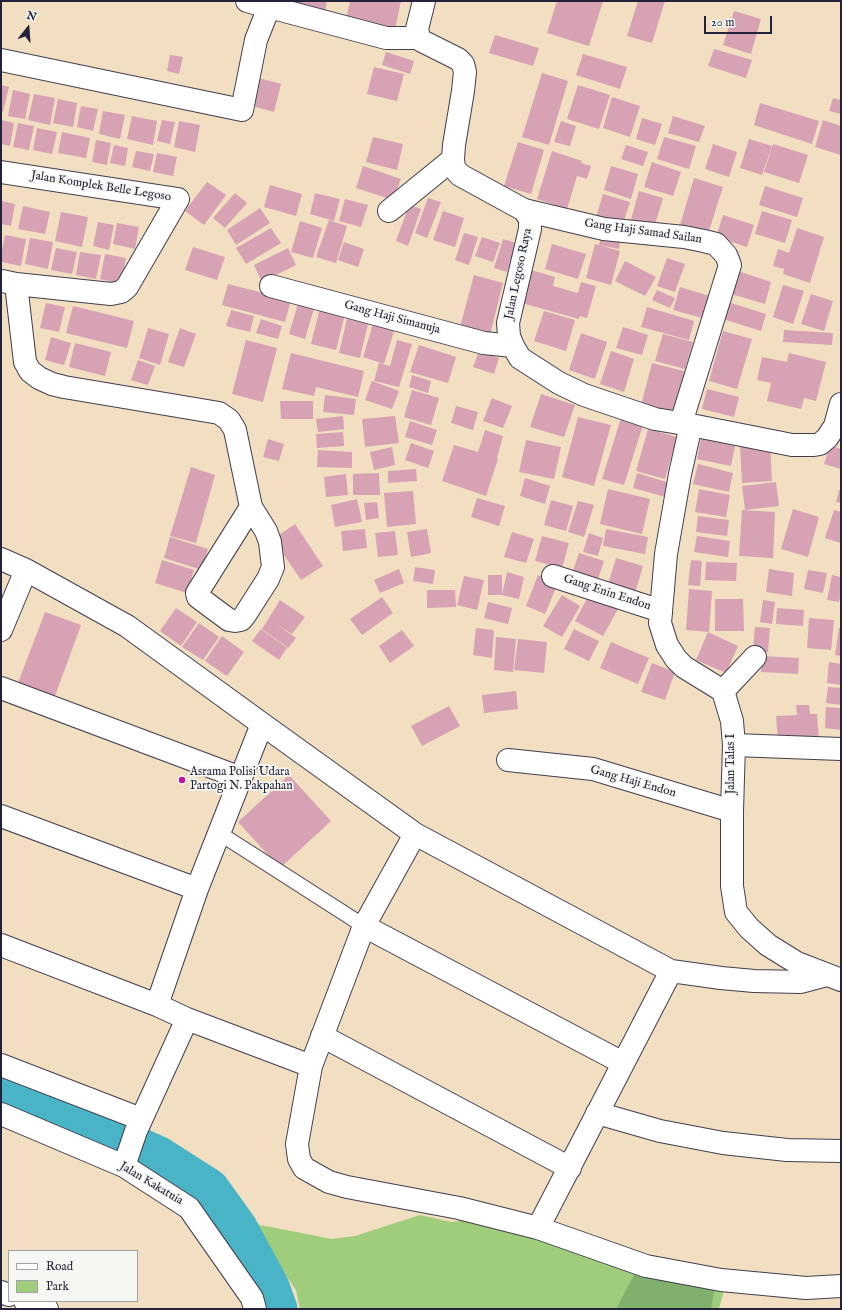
<!DOCTYPE html>
<html>
<head>
<meta charset="utf-8">
<style>
  body { margin:0 }
  #map { position:relative; width:842px; height:1310px; overflow:hidden; background:#f2dec1; font-family:"IM FELL English",serif }
  canvas { display:block }
  .frame { position:absolute; inset:0; border:2px solid #22223b; pointer-events:none }
  .legend { position:absolute; left:8px; top:1250px; width:130px; height:52px; box-sizing:border-box; background:#f6f6f2; border:1px solid #a1a1a9; margin:0; padding:5px 7px; list-style:none; font-size:12px; color:#22223b }
  .legend li { display:flex; align-items:center; gap:8px; height:20px }
  .legend b { width:20px; border:1px solid #a1a1a9 }
  .north { position:absolute; left:8px; top:8px; width:40px; height:40px; -webkit-text-stroke:3px #f6f6f2; paint-order:stroke; rotate:17deg; font-size:11px; font-weight:700; line-height:16px; text-align:center; color:#22223b }
  .north::after { content:''; display:block; margin:auto; width:14px; height:18px; background:#22223b; clip-path:polygon(50% 0,100% 100%,50% 72%,0 100%) }
  .scale { position:absolute; left:704px; top:16px; width:68px; height:18px; box-sizing:border-box; border:2px solid #22223b; border-top:0; padding-left:5px; font-size:12px; line-height:14px; white-space:nowrap; color:#22223b; -webkit-text-stroke:3px #f6f6f2; paint-order:stroke }
</style>
</head>
<body>
<div id="map">
<canvas width="842" height="1310"></canvas>
<div class="frame"></div>
<ul class="legend">
<li><b style="height:5px;background:#fff"></b>Road</li>
<li><b style="height:11px;background:#a0cd7b"></b>Park</li>
</ul>
<div class="north">N</div>
<div class="scale">20 m</div>
</div>
<script>
const ctx = document.querySelector('canvas').getContext('2d');
ctx.lineJoin = 'round';
function fill(path, color) { ctx.fillStyle = color; ctx.fill(path, 'evenodd'); }
const toPath = rows => new Path2D(rows.map(r => 'M' + r).join(''));
function strokePath(path, color, width, dash) { ctx.strokeStyle = color; ctx.lineWidth = width; ctx.lineCap = dash ? 'butt' : 'round'; ctx.setLineDash(dash || []); ctx.stroke(path); }
function drawText(font, color, halo, rows, align = 'center') {
  ctx.font = font + ' "IM FELL English",serif'; ctx.lineWidth = 3.5; ctx.setLineDash([]); ctx.textBaseline = 'middle'; ctx.strokeStyle = halo; ctx.fillStyle = color; for (const [text, x, y, turn = 0] of rows) {
    ctx.save(); ctx.translate(x, y); ctx.rotate((+turn || 0) * Math.PI / 180); ctx.textAlign = isNaN(turn) ? turn : align; if (halo) ctx.strokeText(text, 0, 0); ctx.fillText(text, 0, 0); ctx.restore();
  }
}
fill(toPath([
  [420,1215,451,1222,470,1220,724,1290,719,1309,300,1309,296,1290,250,1223,332,1239,355,1236]
]), '#a0cd7b');
fill(toPath([
  [645,1254,718,1270,711,1309,616,1309]
]), '#80b06b');
strokePath(toPath([
  [1,1089,82,1122,159,1157,209,1189,237,1228,269,1287,277,1309]
]), '#49b4c6', 41);
fill(toPath([
  [297,1,327,1,325,13,296,8],
  [350,1,401,1,394,34,345,24],
  [557,1,603,1,589,46,547,33],
  [638,1,665,1,652,43,627,36],
  [734,11,761,19,751,54,723,45],
  [495,35,539,48,533,66,489,53],
  [714,49,752,60,746,78,708,66],
  [386,52,414,61,410,74,382,65],
  [583,54,627,67,620,89,576,75],
  [170,55,183,57,179,74,167,71],
  [374,67,404,74,397,101,367,94],
  [542,73,568,81,549,145,522,137],
  [259,78,281,84,274,112,252,106],
  [1,85,9,87,3,112,1,111],
  [578,85,610,95,599,129,567,119],
  [13,90,30,94,25,119,8,116],
  [34,94,55,98,50,125,28,120],
  [612,97,640,106,630,137,603,128],
  [833,98,841,100,841,114,829,111],
  [58,99,77,103,73,127,53,123],
  [760,103,819,121,812,144,754,125],
  [81,106,98,109,93,131,77,127],
  [103,111,125,115,120,139,99,134],
  [132,116,157,121,153,145,127,139],
  [673,116,705,126,699,142,668,133],
  [642,118,662,124,655,145,636,139],
  [1,120,14,123,10,146,1,144],
  [162,120,175,122,170,144,157,141],
  [823,120,841,126,841,155,815,147],
  [179,121,200,125,195,152,174,147],
  [561,121,576,126,570,146,554,142],
  [18,123,34,126,29,150,13,147],
  [37,128,57,132,52,154,33,150],
  [62,132,90,138,86,158,58,153],
  [373,137,403,144,397,170,366,162],
  [664,137,696,146,689,169,657,159],
  [749,139,772,146,762,175,740,168],
  [96,140,111,143,107,165,92,162],
  [518,142,544,150,531,194,504,186],
  [713,144,737,152,729,177,705,169],
  [773,144,808,155,799,183,764,172],
  [114,145,128,148,125,166,110,163],
  [626,145,648,152,643,166,621,159],
  [136,151,154,154,150,171,132,167],
  [552,151,582,161,581,163,591,166,587,179,577,176,567,209,537,199],
  [157,153,177,157,173,176,153,172],
  [652,162,681,172,673,196,644,187],
  [363,166,401,179,393,200,356,188],
  [611,166,638,174,631,199,604,190],
  [694,178,723,187,708,234,680,225],
  [207,182,226,195,204,225,185,211],
  [270,185,302,194,296,216,264,207],
  [765,186,803,198,797,217,759,205],
  [639,191,663,198,653,231,630,223],
  [235,193,247,203,225,228,213,218],
  [315,193,340,199,334,221,310,214],
  [603,194,630,202,621,230,595,221],
  [428,198,441,202,427,238,415,233],
  [345,199,368,205,361,227,339,221],
  [1,201,15,204,11,226,1,224],
  [409,205,421,209,408,246,396,241],
  [23,206,50,212,45,234,18,229],
  [260,208,270,223,236,245,227,230],
  [443,211,464,218,455,247,433,240],
  [762,211,792,220,785,243,755,234],
  [61,212,88,217,82,247,55,241],
  [723,215,754,225,747,247,716,237],
  [329,220,347,226,336,263,316,257],
  [300,221,322,228,313,258,291,252],
  [98,222,114,225,109,250,93,246],
  [117,223,139,227,135,249,113,244],
  [271,228,281,243,246,264,236,248],
  [797,228,824,237,810,283,783,274,784,269,773,266,778,249,789,253],
  [464,233,478,237,469,265,455,260],
  [602,233,621,237,619,249,599,245],
  [5,235,26,239,21,266,1,262,1,255],
  [482,237,500,243,493,262,475,256],
  [30,238,53,242,48,269,25,264],
  [503,239,516,243,507,272,494,268],
  [344,242,364,249,358,267,338,260],
  [552,244,586,254,578,279,545,269],
  [595,244,620,251,611,285,586,278],
  [193,247,225,257,217,280,185,270],
  [56,248,77,252,72,274,51,270],
  [288,248,296,265,262,282,254,265],
  [80,252,101,255,96,279,76,275],
  [105,254,126,258,121,284,100,279],
  [667,258,685,264,675,292,657,286],
  [625,261,656,277,645,296,615,281],
  [531,270,555,277,553,286,578,293,581,282,596,286,587,318,580,316,579,319,522,303],
  [738,271,771,282,765,304,731,294],
  [474,275,503,283,490,335,460,327],
  [228,284,291,300,285,322,222,305],
  [783,285,804,291,793,324,773,317],
  [680,287,713,297,706,319,673,310],
  [657,290,675,298,670,308,652,300],
  [811,294,833,301,824,331,801,324],
  [299,300,315,305,305,339,289,334],
  [728,302,766,314,761,331,723,319],
  [46,303,65,307,59,332,40,328],
  [73,306,134,321,127,348,66,333],
  [647,307,694,321,689,340,641,327],
  [320,308,345,314,336,350,311,344],
  [231,310,254,316,250,332,226,326],
  [544,311,575,320,566,351,534,341],
  [261,319,282,326,278,339,256,333],
  [347,319,368,324,360,358,339,353],
  [373,324,394,331,384,364,363,357],
  [623,327,648,335,642,355,616,348],
  [148,328,169,334,160,365,139,358],
  [180,328,196,334,184,367,168,362],
  [784,330,833,333,832,345,783,342],
  [723,331,752,339,737,389,709,381],
  [581,333,607,342,595,379,569,370],
  [663,334,693,342,685,369,655,361],
  [51,337,71,343,64,365,45,360],
  [246,340,277,348,263,402,232,394],
  [397,340,412,344,399,387,374,381,379,363,390,366],
  [75,343,111,352,105,376,69,367],
  [419,345,456,357,448,383,410,372],
  [479,351,499,358,494,374,473,367],
  [611,351,634,359,624,392,600,384],
  [291,353,364,371,358,397,316,387,314,396,282,389],
  [789,353,826,362,816,401,804,398,801,409,767,401,771,383,757,380,762,357,787,362],
  [138,360,155,366,148,385,131,380],
  [652,363,687,372,676,414,641,405],
  [412,375,431,381,428,393,409,387],
  [372,381,399,391,392,409,365,400],
  [707,389,739,397,734,417,702,409],
  [412,390,439,398,431,425,404,417],
  [541,394,575,405,564,437,530,427],
  [325,395,356,399,354,415,323,412],
  [492,398,512,406,503,428,483,421],
  [280,401,313,401,313,419,281,419],
  [456,406,478,412,473,430,451,423],
  [343,416,344,429,318,432,316,419],
  [395,416,399,443,365,447,362,419],
  [578,417,611,425,594,486,562,477],
  [621,418,643,425,624,485,602,479],
  [410,421,437,430,432,445,405,437],
  [648,429,677,437,665,479,636,471],
  [485,430,503,436,497,458,498,459,486,496,442,481,454,445,478,452],
  [343,432,344,446,317,448,316,434],
  [268,439,284,444,279,461,263,457],
  [701,439,735,446,731,466,697,459],
  [526,440,561,447,554,479,519,472],
  [411,443,434,451,428,468,405,460],
  [770,443,772,481,742,483,740,444],
  [830,445,841,449,841,469,824,464],
  [392,447,395,465,374,470,370,452],
  [318,450,352,452,352,468,317,467],
  [698,464,733,473,729,492,693,484],
  [191,467,215,475,196,543,170,536],
  [416,469,417,481,388,483,388,471],
  [379,473,380,495,353,495,353,474],
  [637,473,673,484,669,498,633,488],
  [346,474,348,495,326,497,324,477],
  [525,478,550,486,545,504,520,496],
  [776,482,779,506,745,510,742,486],
  [608,489,650,499,642,534,600,524],
  [699,489,730,495,726,517,695,512],
  [839,490,841,490,841,503,836,502],
  [413,491,416,524,387,527,384,493],
  [477,498,505,506,499,526,471,517],
  [357,499,362,522,335,527,331,505],
  [551,500,573,506,566,531,544,525],
  [578,501,594,505,584,537,568,532],
  [377,502,379,518,366,520,364,503],
  [793,509,819,517,808,557,781,549],
  [742,510,775,512,773,558,739,556],
  [834,510,841,512,841,543,825,538],
  [698,516,729,520,727,536,696,532],
  [295,524,323,566,301,580,273,539],
  [365,529,367,548,343,551,341,531],
  [427,529,431,553,411,557,407,532],
  [606,529,648,537,645,554,603,546],
  [395,531,398,555,378,557,375,533],
  [512,532,534,539,526,563,504,557],
  [589,533,603,538,598,556,583,552],
  [542,536,569,543,562,568,535,561],
  [697,536,730,541,728,557,694,552],
  [170,537,208,549,202,570,164,558],
  [579,553,604,561,596,585,571,577],
  [616,558,643,566,634,596,607,587],
  [162,560,194,570,187,593,155,583],
  [691,560,702,561,700,586,688,585],
  [706,562,737,563,736,581,705,580],
  [415,567,435,570,433,584,413,581],
  [399,569,404,583,380,593,374,580],
  [769,569,794,573,792,596,766,592],
  [808,570,827,573,823,593,804,589],
  [507,572,524,577,519,599,502,595],
  [488,575,502,575,502,595,488,595],
  [538,575,558,583,545,614,526,606],
  [832,575,841,577,841,594,839,602,827,600],
  [464,576,484,580,477,610,457,605],
  [689,589,712,591,709,632,686,630],
  [427,590,455,590,456,607,427,608],
  [590,593,618,609,603,636,575,621],
  [562,595,580,606,562,637,543,626],
  [382,597,393,613,362,635,350,619],
  [715,599,743,599,744,631,715,631],
  [280,600,305,617,292,634,276,624,296,638,288,648,262,629],
  [763,600,775,602,772,624,760,622],
  [488,602,512,608,508,624,484,618],
  [176,608,197,622,181,646,160,631],
  [777,608,804,610,803,626,776,624],
  [45,612,81,625,55,696,18,683],
  [809,618,834,620,831,650,807,648],
  [199,623,219,637,203,660,182,647],
  [755,627,770,628,768,652,753,651],
  [476,628,494,630,492,658,473,655],
  [839,628,841,628,841,656,835,655],
  [261,629,287,648,279,660,252,641],
  [574,629,599,641,589,661,564,649],
  [402,630,414,646,390,663,379,646],
  [708,632,738,646,726,673,696,660],
  [222,636,244,652,227,676,205,661],
  [496,637,516,639,513,672,494,670],
  [518,639,547,642,544,673,514,670],
  [611,642,649,658,638,684,600,668],
  [762,656,799,658,798,674,761,672],
  [829,662,841,664,841,685,827,683],
  [652,663,675,672,665,700,641,692],
  [828,687,841,688,841,705,826,703],
  [516,691,518,709,484,713,482,695],
  [796,705,809,705,810,714,817,714,819,740,778,742,776,716,797,715],
  [449,706,460,726,422,746,411,726],
  [826,707,841,708,841,730,825,728],
  [289,775,331,821,280,868,238,822]
]), '#d7a3b4');
const service = toPath([
  [219,833,364,926]
]);
const minor = toPath([
  [247,1,386,38,419,38],
  [1,60,242,110,256,40,269,7],
  [1,172,178,199,127,287,121,292,111,294,16,284,2,281],
  [524,210,604,229,684,237,704,241,716,244,726,255,730,265,681,423],
  [389,211,453,159],
  [16,284,25,362,30,371,39,378,52,384,64,387,219,413,229,420,235,430,251,507,266,531,270,542,273,567,268,579,245,615,241,620,235,621,229,620,198,597,197,593,251,507],
  [271,286,484,343,513,346],
  [691,425,792,445,814,445,820,444,827,438,835,426,841,404],
  [1,559,26,570,1,630],
  [26,570,127,626,262,724,197,889,157,1005,187,1019,311,1066],
  [553,576,661,611],
  [1,688,241,778],
  [723,691,755,657],
  [262,724,415,834,671,971,721,978,754,981,801,982,827,975],
  [734,745,841,749],
  [508,760,593,769,732,811],
  [1,816,197,889],
  [415,834,364,926,311,1066,297,1144,299,1159,304,1168,329,1182,347,1187,459,1208,538,1228,646,1266,721,1280,806,1288,841,1286],
  [364,926,623,1063],
  [1,945,157,1005],
  [322,1036,570,1168],
  [1,1065,141,1119],
  [597,1113,660,1131,723,1143,787,1150,841,1151],
  [1,1114,124,1166,189,1208,252,1298,255,1309],
  [124,1166,136,1131,187,1019],
  [538,1228,671,971],
  [1,1292,9,1295],
  [25,1301,47,1309]
]);
const tertiary = toPath([
  [424,1,417,29,419,38,422,41,458,59,463,64,465,72,463,91,454,145,453,159,454,168,460,175,524,210,530,219,530,229,508,323,509,336,513,346,520,358,559,383,584,395,655,419,691,425,680,474,666,554,660,623,667,645,676,659,684,667,723,691,732,721,734,745,732,811,732,886,736,912,749,928,768,945,797,963,841,980]
]);
strokePath(service, '#413e4f', 16);
strokePath(minor, '#413e4f', 24);
strokePath(tertiary, '#413e4f', 24);
strokePath(service, '#fff', 14);
strokePath(minor, '#fff', 22);
strokePath(tertiary, '#fff', 22);
for (const [x, y, r, color] of [
  [182,780,4,"#b5179e"]
]) { const dot = new Path2D(); dot.arc(x, y, r, 0, 2 * Math.PI); ctx.fillStyle = color; ctx.fill(dot); strokePath(dot, '#f6f6f2', 1.5); }
drawText('12px', '#22223b', '#f6f6f2', [
  ["Jalan Komplek Belle Legoso",101,187,9],
  ["Gang Haji Samad Sailan",643,232,8],
  ["Jalan Legoso Raya",519,274,-78],
  ["Gang Haji Simanuja",392,318,15],
  ["Gang Enin Endon",607,593,18],
  ["Jalan Talas I",732,764,-90],
  ["Gang Haji Endon",633,782,16],
  ["Jalan Kakatuia",151,1184,31]
]);
drawText('12px', '#22223b', '#f6f6f2', [
  ["Asrama Polisi Udara",190,773],
  ["Partogi N. Pakpahan",190,787]
], 'left');
</script>
</body>
</html>
